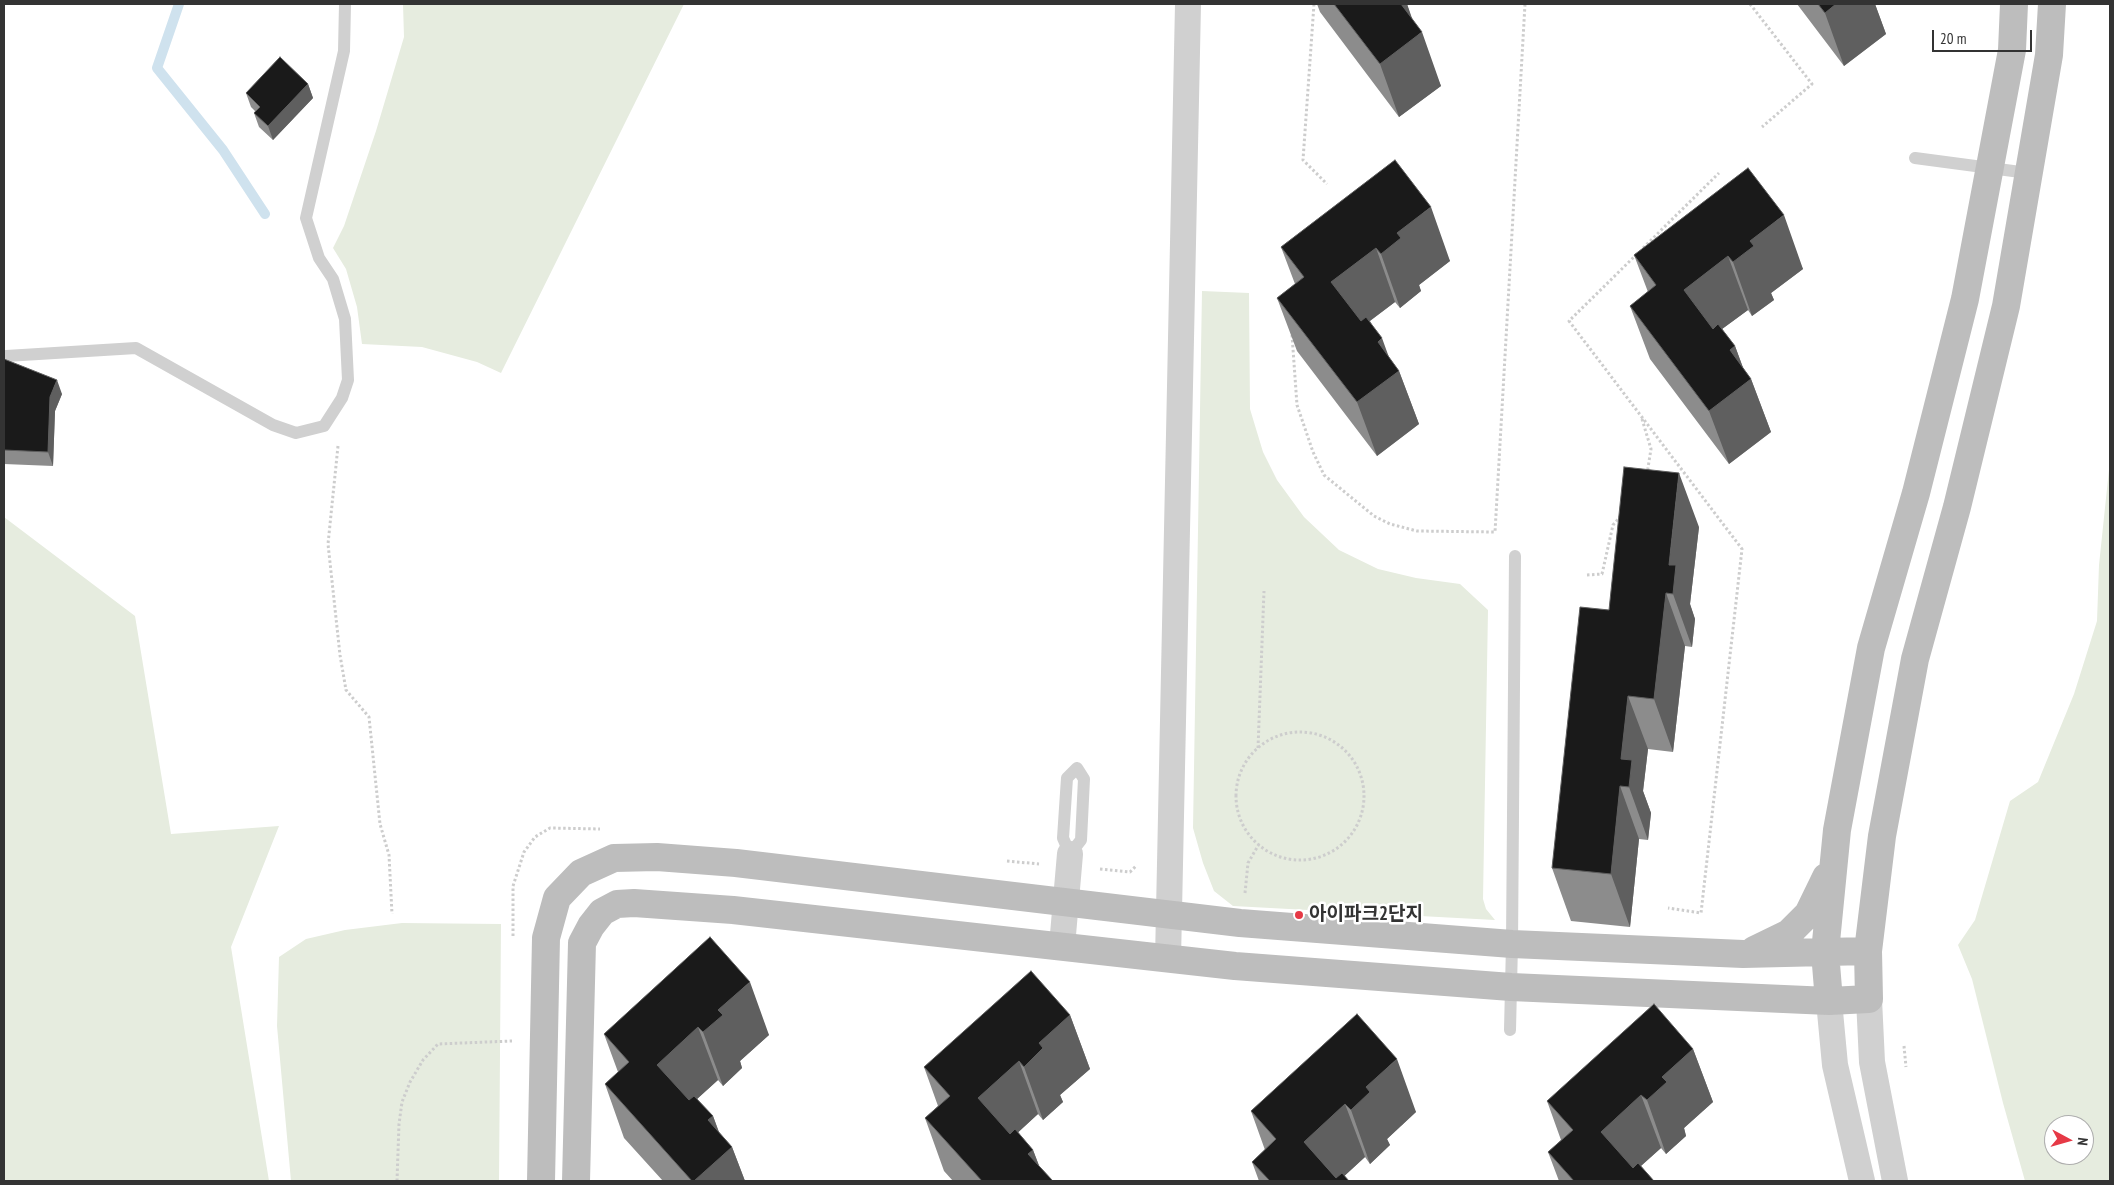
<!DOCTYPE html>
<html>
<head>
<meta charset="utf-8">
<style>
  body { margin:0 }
  #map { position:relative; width:2114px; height:1185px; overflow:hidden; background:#fff; font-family:"PT Sans Narrow",sans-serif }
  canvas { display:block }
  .frame { position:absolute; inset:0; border:5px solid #333; pointer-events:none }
  .north { position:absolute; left:2044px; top:1115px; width:50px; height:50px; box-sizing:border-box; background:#fff; border:1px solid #adadad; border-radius:50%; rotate:96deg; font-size:14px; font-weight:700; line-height:20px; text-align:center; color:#333 }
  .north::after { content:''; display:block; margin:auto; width:18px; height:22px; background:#e63946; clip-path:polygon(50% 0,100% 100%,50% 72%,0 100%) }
  .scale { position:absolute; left:1932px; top:30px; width:100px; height:22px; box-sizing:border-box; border:2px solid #333; border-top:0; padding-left:6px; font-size:15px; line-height:18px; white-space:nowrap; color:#333; -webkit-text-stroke:4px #fff; paint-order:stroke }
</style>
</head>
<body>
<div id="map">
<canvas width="2114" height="1185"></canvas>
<div class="frame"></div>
<div class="north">N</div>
<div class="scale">20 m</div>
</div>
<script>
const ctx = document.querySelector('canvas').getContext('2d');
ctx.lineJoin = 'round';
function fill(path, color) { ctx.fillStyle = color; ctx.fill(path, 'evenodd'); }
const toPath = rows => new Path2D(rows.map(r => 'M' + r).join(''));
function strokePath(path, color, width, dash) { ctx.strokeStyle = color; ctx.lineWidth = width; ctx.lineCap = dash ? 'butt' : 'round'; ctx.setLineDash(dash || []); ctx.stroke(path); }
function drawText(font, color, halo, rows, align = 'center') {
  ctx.font = font + ' "PT Sans Narrow","Noto Sans KR",sans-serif'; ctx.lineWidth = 5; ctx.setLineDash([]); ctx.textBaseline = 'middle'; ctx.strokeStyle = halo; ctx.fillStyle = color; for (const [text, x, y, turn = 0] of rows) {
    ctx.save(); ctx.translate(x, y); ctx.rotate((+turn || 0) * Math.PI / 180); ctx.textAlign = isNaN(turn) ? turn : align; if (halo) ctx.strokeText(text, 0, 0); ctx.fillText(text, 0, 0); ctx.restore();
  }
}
fill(toPath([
  [403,4,684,4,501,373,477,362,422,347,362,344,357,307,346,269,333,248,344,226,376,131,404,37],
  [1202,291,1249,293,1250,409,1263,452,1277,480,1304,517,1339,550,1378,569,1416,578,1460,584,1488,610,1483,899,1486,909,1495,920,1233,906,1214,891,1203,863,1193,828],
  [2110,460,2110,1181,2025,1181,2003,1103,1972,979,1958,945,1975,920,2010,801,2038,782,2074,694,2097,621,2099,565],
  [2054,1125,2084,1125,2084,1155,2054,1155],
  [4,517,135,616,171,834,279,826,231,947,269,1181,4,1181],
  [402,923,501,924,499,1181,291,1181,277,1026,279,957,306,939,345,930]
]), '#e6ecdf');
strokePath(toPath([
  [179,4,157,68,223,150,265,214]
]), '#cfe2ee', 10);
strokePath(toPath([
  [1314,4,1303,160,1327,184],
  [1750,4,1812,84,1762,127],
  [1643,248,1719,173],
  [1637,254,1569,321,1742,549,1701,913,1668,908],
  [1292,335,1297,405,1313,452,1324,475,1374,516,1390,524,1417,531,1495,532,1525,4],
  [1642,419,1651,449,1647,474],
  [338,446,328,544,340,655,346,690,369,717,380,824,389,855,392,914],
  [1587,575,1602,574,1613,525,1620,517],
  '1236 796a64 64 0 1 1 128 0a64 64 0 1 1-128 0Z',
  [1258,748,1264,591],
  [1007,861,1039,864],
  [1100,869,1130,872,1137,865],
  [1245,893,1248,863,1259,844],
  [513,936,513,886,524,852,535,837,550,828,600,829],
  [1904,1046,1906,1067],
  [397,1181,399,1124,402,1102,410,1082,423,1060,438,1044,512,1041]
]), '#cdcdcd', 3, [2.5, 2.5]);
strokePath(toPath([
  [1915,158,2028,173],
  [6,356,136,348,273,425,296,433,324,426,342,398,348,380,345,319,333,279,319,258,306,218,344,51,345,4],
  [1077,768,1084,779,1081,840,1070,854,1063,838,1067,778,1077,768],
  [1510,1030,1512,944,1515,556]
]), '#d0d0d0', 12);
strokePath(toPath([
  [1062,946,1070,854],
  [1168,959,1188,4],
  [1869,999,1872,1062,1895,1181],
  [1829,1001,1835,1065,1862,1181]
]), '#d0d0d0', 26);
strokePath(toPath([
  [1754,950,1789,933,1808,914,1826,877],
  [1829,1001,1825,952,1837,830,1871,648,1916,493,1965,299,2012,50,2014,4],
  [541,1181,546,938,557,898,581,873,614,858,657,857,736,863,1240,923,1512,944,1743,954,1868,951],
  [576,1181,582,943,591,926,602,912,617,904,634,903,733,910,1235,966,1511,987,1829,1001,1869,999,1868,951,1882,836,1915,659,1957,507,2006,306,2049,55,2052,4]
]), '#bdbdbd', 28);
fill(toPath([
  [1317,4,1407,4,1412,20,1441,86,1399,117,1320,12],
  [1797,4,1875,4,1886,34,1844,66],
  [308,84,313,98,273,140,259,127,254,113,255,111,251,107,246,93],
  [1395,160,1450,261,1419,285,1421,291,1400,308,1395,302,1370,321,1390,359,1399,371,1419,424,1377,456,1297,351,1277,298,1295,284,1281,247],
  [1748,168,1803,269,1771,293,1774,300,1752,316,1748,310,1722,329,1735,346,1743,368,1751,379,1771,432,1729,464,1650,359,1630,306,1648,292,1634,255],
  [4,359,62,394,55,411,53,466,4,464],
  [1699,527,1690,604,1695,619,1692,647,1685,646,1673,752,1648,749,1643,791,1651,813,1648,840,1639,839,1630,927,1571,921,1552,868,1609,610],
  [710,937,769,1035,740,1061,742,1068,723,1086,718,1080,697,1099,713,1116,719,1132,732,1147,745,1181,663,1181,624,1138,605,1084,618,1072,604,1034],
  [1357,1014,1416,1112,1387,1139,1390,1145,1370,1164,1365,1157,1344,1176,1349,1181,1259,1181,1252,1162,1265,1150,1251,1111],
  [1070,1015,1090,1069,1060,1095,1063,1102,1043,1120,1038,1114,1018,1132,1033,1150,1039,1166,1053,1181,953,1181,944,1171,925,1118,938,1106,924,1067],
  [1693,1049,1713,1102,1684,1128,1686,1136,1666,1154,1661,1148,1641,1166,1654,1181,1559,1181,1548,1152,1561,1140,1547,1101]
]), '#8c8c8c');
fill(toPath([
  [1400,4,1407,4,1418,35,1422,32,1441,86,1399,117,1380,64],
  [1836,4,1875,4,1886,34,1844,66,1825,13],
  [308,84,313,98,273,140,268,126],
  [1431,207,1450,261,1419,285,1421,291,1400,308,1381,254,1397,233],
  [1784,215,1803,269,1771,293,1774,300,1752,316,1733,262,1750,241],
  [1376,248,1395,302,1351,335,1331,282],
  [1728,256,1748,310,1703,343,1684,290],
  [1382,338,1395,374,1399,371,1419,424,1377,456,1357,402,1378,342],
  [1735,346,1748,381,1751,379,1771,432,1729,464,1709,411,1730,350],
  [57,380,62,394,55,411,53,466,48,452,50,397],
  [1679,473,1699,527,1690,604,1695,619,1692,647,1673,594,1669,565],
  [1666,593,1685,646,1673,752,1654,699],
  [1628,696,1648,749,1643,791,1651,813,1648,840,1629,787,1621,759],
  [1620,786,1639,839,1630,927,1611,874],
  [750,982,769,1035,740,1061,742,1068,723,1086,703,1032,718,1010],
  [1070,1015,1090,1069,1060,1095,1063,1102,1043,1120,1024,1067,1039,1043],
  [698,1027,718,1080,676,1118,657,1065],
  [1693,1049,1713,1102,1684,1128,1686,1136,1666,1154,1647,1100,1662,1077],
  [1397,1059,1416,1112,1387,1139,1390,1145,1370,1164,1351,1110,1366,1087],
  [1019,1061,1038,1114,997,1152,978,1098],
  [1641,1095,1661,1148,1624,1181,1601,1132],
  [1345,1104,1365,1157,1339,1181,1304,1142],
  [713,1116,726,1152,732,1147,745,1181,694,1181,708,1120],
  [1033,1150,1045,1181,1028,1154]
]), '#5f5f5f');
const building = toPath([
  [1334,4,1401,4,1422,32,1380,64,1334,4],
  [1818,4,1836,4,1825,13,1818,4],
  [280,57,308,84,268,126,254,113,260,107,246,93,280,57],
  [1395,160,1431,207,1397,233,1401,238,1381,254,1376,248,1331,282,1361,321,1366,317,1382,338,1378,342,1399,371,1357,402,1277,298,1304,277,1281,247,1395,160],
  [1748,168,1784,215,1750,241,1754,246,1733,262,1728,256,1684,290,1713,329,1718,324,1735,346,1730,350,1751,379,1709,411,1630,306,1656,285,1634,255,1748,168],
  [4,359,57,380,50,397,48,452,4,450,4,359],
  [1624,467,1679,473,1669,565,1676,565,1673,594,1666,593,1654,699,1628,696,1621,759,1632,760,1629,787,1620,786,1611,874,1552,868,1580,607,1609,610,1624,467],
  [710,937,750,982,718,1010,723,1015,703,1032,698,1027,657,1065,689,1100,694,1096,713,1116,708,1120,732,1147,694,1181,692,1181,605,1084,629,1062,604,1034,710,937],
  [1031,971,1070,1015,1039,1043,1043,1048,1024,1067,1019,1061,978,1098,1010,1134,1015,1129,1033,1150,1028,1154,1052,1180,1052,1181,982,1181,925,1118,950,1096,924,1067,1031,971],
  [1654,1004,1693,1049,1662,1077,1667,1082,1647,1100,1641,1095,1601,1132,1633,1168,1638,1163,1654,1181,1574,1181,1548,1152,1573,1130,1547,1101,1654,1004],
  [1357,1014,1397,1059,1366,1087,1370,1092,1351,1110,1345,1104,1304,1142,1336,1178,1342,1173,1349,1181,1270,1181,1252,1162,1276,1139,1251,1111,1357,1014]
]);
fill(building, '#1a1a1a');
strokePath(building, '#5f5f5f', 1);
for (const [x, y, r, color] of [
  [1299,915,5,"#e63946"]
]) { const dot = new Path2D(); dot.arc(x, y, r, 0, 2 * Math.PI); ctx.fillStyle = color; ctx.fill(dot); strokePath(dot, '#fff', 2); }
drawText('bold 19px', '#333', '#fff', [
  ["아이파크2단지",1309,915]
], 'left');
</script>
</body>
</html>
